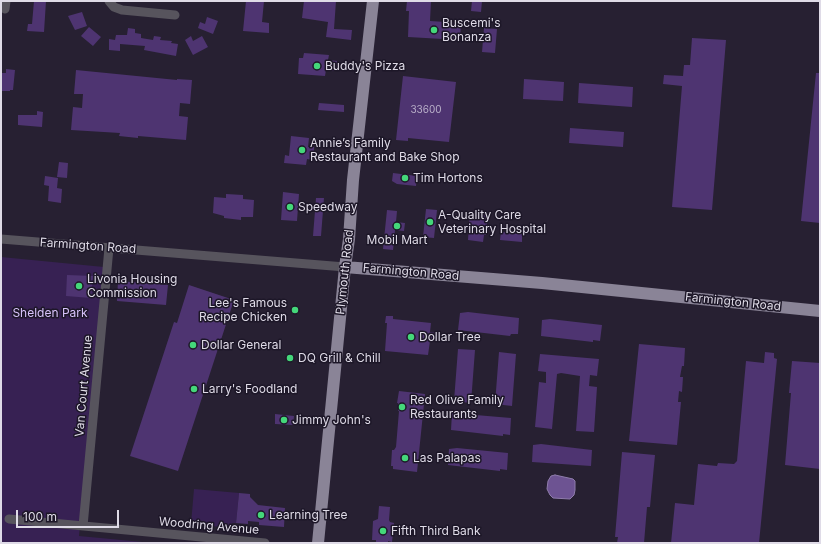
<!DOCTYPE html>
<html>
<head>
<meta charset="utf-8">
<style>
  body { margin:0 }
  #map { position:relative; width:821px; height:544px; overflow:hidden; background:#272032; font-family:Inter,sans-serif }
  canvas { display:block }
  .frame { position:absolute; inset:0; border:2px solid #dfdbe7; pointer-events:none }
  .scale { position:absolute; left:16px; top:510px; width:103px; height:18px; box-sizing:border-box; border:2px solid #dfdbe7; border-top:0; padding-left:5px; font-size:12px; line-height:14px; white-space:nowrap; color:#dfdbe7; -webkit-text-stroke:3px #1d1728; paint-order:stroke }
</style>
</head>
<body>
<div id="map">
<canvas width="821" height="544"></canvas>
<div class="frame"></div>
<div class="scale">100 m</div>
</div>
<script>
const ctx = document.querySelector('canvas').getContext('2d');
ctx.lineJoin = 'round';
function fill(path, color) { ctx.fillStyle = color; ctx.fill(path, 'evenodd'); }
const toPath = rows => new Path2D(rows.map(r => 'M' + r).join(''));
function strokePath(path, color, width, dash) { ctx.strokeStyle = color; ctx.lineWidth = width; ctx.lineCap = dash ? 'butt' : 'round'; ctx.setLineDash(dash || []); ctx.stroke(path); }
function drawText(font, color, halo, rows, align = 'center') {
  ctx.font = font + ' Inter,sans-serif'; ctx.lineWidth = 3; ctx.setLineDash([]); ctx.textBaseline = 'middle'; ctx.strokeStyle = halo; ctx.fillStyle = color; for (const [text, x, y, turn = 0] of rows) {
    ctx.save(); ctx.translate(x, y); ctx.rotate((+turn || 0) * Math.PI / 180); ctx.textAlign = isNaN(turn) ? turn : align; if (halo) ctx.strokeText(text, 0, 0); ctx.fillText(text, 0, 0); ctx.restore();
  }
}
fill(toPath([
  [1,257,104,267,79,536,153,543,1,543],
  [194,489,239,493,236,523,232,523,232,528,191,524]
]), '#372153');
const water = toPath([
  [555,475,573,479,575,481,575,490,574,495,570,499,553,498,550,495,547,489,548,481,551,476,555,475]
]);
fill(water, '#6d5392');
strokePath(water, '#8f7cac', 1);
fill(toPath([
  [34,1,46,1,44,32,27,31,28,24,32,24],
  [246,1,264,1,262,22,269,23,269,33,243,31],
  [304,1,336,1,334,29,352,30,351,40,326,37,328,22,302,18],
  [407,1,431,1,430,21,461,23,460,40,408,37,409,11,406,11],
  [472,1,482,1,481,12,471,11],
  [82,12,87,26,75,30,68,16],
  [207,17,218,21,213,34,198,28,200,22,205,24],
  [89,27,101,37,93,46,81,36],
  [128,28,135,29,135,33,141,34,141,38,153,40,154,36,161,37,160,40,172,41,171,43,178,44,176,56,144,50,145,46,120,44,120,51,109,50,109,39,115,40,116,35,127,35],
  [484,28,497,29,495,53,482,52],
  [191,36,193,41,202,36,208,47,193,55,185,40],
  [692,38,726,40,712,210,672,207,682,86,663,84,664,75,683,76,684,65,690,65],
  [304,53,329,55,328,60,337,61,336,71,326,70,325,76,298,74,299,58,303,58],
  [6,69,15,70,13,90,10,90,10,91,1,91,1,73,6,73],
  [76,70,177,80,177,79,192,80,190,104,180,103,179,116,188,117,186,140,138,136,138,138,119,136,120,133,71,130,73,107,82,108,83,94,74,94],
  [816,73,820,73,820,223,801,221],
  [403,76,456,82,449,142,408,138,408,141,396,140],
  [524,79,564,82,563,101,523,99],
  [579,83,633,87,632,107,578,103],
  [319,103,344,105,344,112,318,110],
  [37,111,43,112,42,127,18,125,18,115,37,115],
  [570,128,624,132,623,147,569,143],
  [291,136,309,138,308,147,314,147,314,156,313,160,307,159,306,165,284,163,285,155,289,156],
  [59,162,68,163,67,178,57,177],
  [393,173,417,176,416,186,397,184,392,181],
  [45,176,58,178,57,188,62,189,61,203,48,201,49,186,44,185],
  [283,192,299,194,297,221,281,220],
  [226,194,243,195,243,199,254,200,253,217,241,217,241,220,224,218,224,216,213,213,214,197,226,198],
  [316,198,324,198,321,236,313,236],
  [426,209,437,210,434,238,423,237],
  [387,210,397,211,396,222,405,223,404,231,395,230,393,250,383,249],
  [470,212,488,213,486,235,484,235,483,242,468,240],
  [501,232,522,234,522,242,500,240],
  [67,275,93,276,91,298,66,296],
  [118,281,168,285,166,305,117,301],
  [189,285,234,300,178,471,130,456,174,322,177,323],
  [468,312,519,318,518,334,511,334,510,336,458,330,460,313],
  [386,316,393,316,393,319,431,323,430,332,436,333,435,341,430,341,428,355,385,351,387,323,385,323],
  [550,319,602,325,600,341,593,340,593,342,541,336,542,320],
  [639,344,685,348,684,366,682,366,680,377,683,377,682,392,679,391,678,402,681,402,677,445,629,441],
  [458,349,475,350,471,403,454,401],
  [499,352,516,354,512,406,495,404],
  [765,352,774,353,774,358,777,359,759,543,671,543,675,503,694,505,698,464,717,466,718,463,734,464,737,461,746,361,764,363],
  [540,354,599,359,597,376,590,375,589,386,597,387,594,432,576,431,580,376,561,373,557,374,552,429,535,427,539,382,546,383,546,372,538,371],
  [792,361,820,363,820,469,785,465,791,393,789,393],
  [399,391,425,394,417,472,393,469,393,466,391,466,392,450,394,450,396,447,399,411,398,411,398,403,397,403],
  [452,413,511,418,510,435,503,434,503,436,451,430],
  [275,414,294,416,293,425,275,424],
  [541,444,592,450,591,466,532,462,533,445],
  [457,448,508,453,507,470,500,469,500,471,448,465,449,449],
  [622,452,655,455,650,507,647,507,644,543,617,543,618,537,615,537],
  [239,493,250,494,250,497,258,505,285,508,284,527,259,525,259,522,248,521,248,524,236,523],
  [379,506,390,507,389,520,390,522,394,523,392,542,388,541,388,543,376,543,376,540,372,540,373,521,378,519]
]), '#4e3471');
strokePath(toPath([
  [109,1,114,7,122,10,175,15],
  [5,9,6,1],
  [1,239,345,267],
  [9,519,265,543],
  [83,526,109,248]
]), '#57545d', 9);
strokePath(toPath([
  [345,267,542,283,820,311],
  [318,543,345,267,349,239,353,180,373,1]
]), '#8a8497', 12);
for (const [x, y, r, color] of [
  [434,30,4,"#44d77a"],
  [317,66,4,"#44d77a"],
  [302,150,4,"#44d77a"],
  [405,178,4,"#44d77a"],
  [290,207,4,"#44d77a"],
  [430,222,4,"#44d77a"],
  [397,226,4,"#44d77a"],
  [79,286,4,"#44d77a"],
  [295,310,4,"#44d77a"],
  [411,337,4,"#44d77a"],
  [193,345,4,"#44d77a"],
  [290,358,4,"#44d77a"],
  [194,389,4,"#44d77a"],
  [402,407,4,"#44d77a"],
  [284,420,4,"#44d77a"],
  [405,458,4,"#44d77a"],
  [261,515,4,"#44d77a"],
  [383,531,4,"#44d77a"]
]) { const dot = new Path2D(); dot.arc(x, y, r, 0, 2 * Math.PI); ctx.fillStyle = color; ctx.fill(dot); strokePath(dot, '#1d1728', 1.5); }
drawText('10px', '#bbb1ca', null, [
  ["33600",426,110]
]);
drawText('12px', '#dfdbe7', '#1d1728', [
  ["Buscemi's",442,23],
  ["Bonanza",442,37],
  ["Buddy's Pizza",325,66],
  ["Annie’s Family",310,143],
  ["Restaurant and Bake Shop",310,157],
  ["Tim Hortons",413,178],
  ["Speedway",298,207],
  ["A-Quality Care",438,215],
  ["Veterinary Hospital",438,229],
  ["Mobil Mart",397,240,"center"],
  ["Livonia Housing",87,279],
  ["Commission",87,293],
  ["Lee's Famous",287,303,"right"],
  ["Recipe Chicken",287,317,"right"],
  ["Dollar Tree",419,337],
  ["Dollar General",201,345],
  ["DQ Grill & Chill",298,358],
  ["Larry's Foodland",202,389],
  ["Red Olive Family",410,400],
  ["Restaurants",410,414],
  ["Jimmy John's",292,420],
  ["Las Palapas",413,458],
  ["Learning Tree",269,515],
  ["Fifth Third Bank",391,531]
], 'left');
drawText('12px', '#dfdbe7', '#1d1728', [
  ["Farmington Road",88,246,4],
  ["Plymouth Road",345,272,-84],
  ["Farmington Road",411,272,5],
  ["Farmington Road",733,302,6],
  ["Van Court Avenue",84,386,-85],
  ["Woodring Avenue",209,526,5]
]);
drawText('12px', '#d8c3fb', '#1d1728', [
  ["Shelden Park",50,313]
]);
</script>
</body>
</html>
